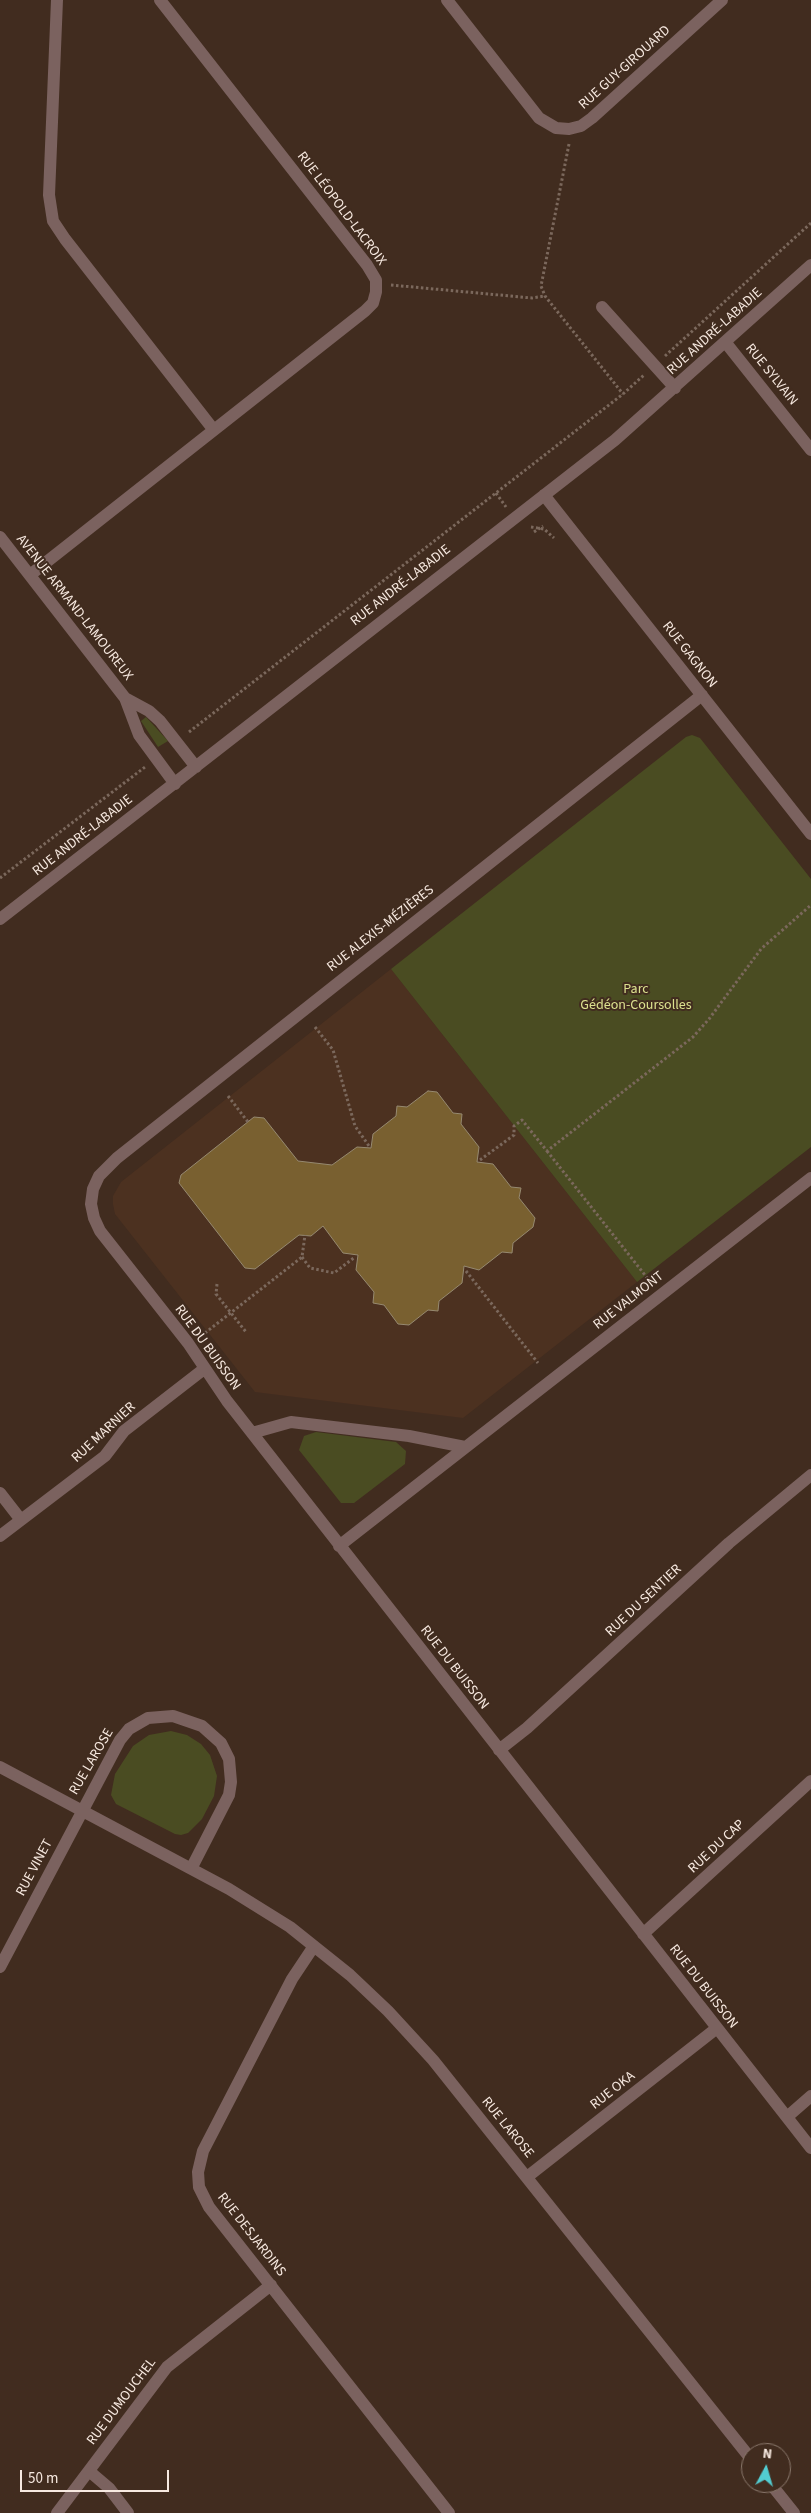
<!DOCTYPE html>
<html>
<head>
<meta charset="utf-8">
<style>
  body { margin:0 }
  #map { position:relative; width:811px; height:2513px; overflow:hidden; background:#412c1f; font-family:"Source Sans 3",sans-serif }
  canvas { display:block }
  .north { position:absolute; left:741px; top:2443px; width:50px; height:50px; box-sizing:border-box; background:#412c1f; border:1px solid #8a786c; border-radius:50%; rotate:6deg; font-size:14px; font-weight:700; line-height:20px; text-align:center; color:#f7e9e0 }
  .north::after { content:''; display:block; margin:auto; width:18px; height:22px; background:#52ccd1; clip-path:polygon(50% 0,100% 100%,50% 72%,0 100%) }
  .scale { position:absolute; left:20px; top:2470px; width:149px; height:22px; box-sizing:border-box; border:2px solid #f7e9e0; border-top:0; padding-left:6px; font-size:15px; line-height:18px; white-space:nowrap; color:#f7e9e0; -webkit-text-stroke:4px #412c1f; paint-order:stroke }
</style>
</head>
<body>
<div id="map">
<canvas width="811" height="2513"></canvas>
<div class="north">N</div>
<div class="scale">50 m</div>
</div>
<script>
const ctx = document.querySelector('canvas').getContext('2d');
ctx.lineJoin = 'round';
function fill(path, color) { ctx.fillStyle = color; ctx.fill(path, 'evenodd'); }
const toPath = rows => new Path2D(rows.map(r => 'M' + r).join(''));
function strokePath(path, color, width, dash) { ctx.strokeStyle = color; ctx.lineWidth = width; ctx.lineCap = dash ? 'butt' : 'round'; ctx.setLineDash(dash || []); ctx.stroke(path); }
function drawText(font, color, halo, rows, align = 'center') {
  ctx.font = font + ' "Source Sans 3",sans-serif'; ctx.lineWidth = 4; ctx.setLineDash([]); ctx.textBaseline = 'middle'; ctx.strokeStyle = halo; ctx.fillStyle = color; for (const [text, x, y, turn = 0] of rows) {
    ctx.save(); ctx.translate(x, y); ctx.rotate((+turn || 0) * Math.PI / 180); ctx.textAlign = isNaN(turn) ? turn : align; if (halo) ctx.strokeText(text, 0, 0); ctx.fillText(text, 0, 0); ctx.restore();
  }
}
fill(toPath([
  [391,969,637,1282,463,1418,255,1392,115,1214,113,1204,113,1196,121,1182]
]), '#4c3120');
fill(toPath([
  [146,717,168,741,158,747,141,721],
  [692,735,700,738,811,879,811,1147,637,1282,391,969,686,737],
  [316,1432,396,1442,406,1451,405,1464,354,1503,341,1503,299,1450,304,1436],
  [171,1731,187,1735,201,1744,210,1755,217,1776,214,1796,202,1819,188,1833,181,1835,175,1834,116,1804,111,1795,115,1774,133,1746,149,1735]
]), '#4a4c22');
const building = toPath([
  [428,1091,437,1092,453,1113,462,1114,461,1124,479,1147,477,1162,493,1164,511,1187,521,1188,519,1198,535,1218,533,1227,513,1243,512,1253,502,1252,479,1270,464,1266,462,1283,439,1301,438,1311,428,1310,409,1325,398,1324,384,1305,373,1303,374,1292,356,1270,358,1255,343,1253,323,1226,311,1236,299,1235,255,1269,245,1268,179,1183,181,1175,254,1117,264,1118,298,1161,332,1165,357,1147,371,1148,373,1134,396,1116,397,1106,407,1107,428,1091]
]);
fill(building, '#796030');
strokePath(building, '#968970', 1);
strokePath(toPath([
  [569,144,541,286,545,296,623,394],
  [391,285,532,298,545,296],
  [665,356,811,223],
  [496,493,506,507],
  [531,527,544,529,554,538],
  [534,532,543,526],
  [189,732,623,394,644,375],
  [0,878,145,767],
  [315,1027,333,1050,355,1126,369,1146],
  [228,1096,248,1122],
  [547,1151,652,1284],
  [480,1160,514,1135,514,1126,522,1120,547,1151,693,1037,709,1019,761,949,811,905],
  [302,1257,310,1268,334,1273,355,1257],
  [466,1271,538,1363],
  [217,1284,216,1294,246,1332],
  [205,1333,302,1257,305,1235]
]), '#7b685c', 3, [2.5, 2.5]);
strokePath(toPath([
  [57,0,49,195,53,221,65,239,213,429],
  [447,0,539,118,556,128,569,129,581,126,592,118,722,0],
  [602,307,675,388],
  [726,343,811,450],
  [544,495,811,834],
  [0,537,125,698,139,735,175,784],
  [30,575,365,311,373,303,376,292,376,280,367,265,160,0],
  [702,695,117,1158,99,1176,93,1189,91,1204,94,1218,100,1231,188,1343,227,1401,811,2148],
  [125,698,149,711,160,721,196,767],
  [0,919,615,440,811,265],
  [252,1433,291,1422,409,1436,465,1447],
  [0,1493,21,1520],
  [0,1536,105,1456,124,1431,204,1369],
  [339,1546,811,1178],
  [499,1750,527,1728,729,1543,811,1475],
  [0,1767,229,1889,290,1927,350,1975,388,2011,433,2060,751,2459],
  [643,1934,811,1781],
  [314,1946,292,1979,203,2151,198,2172,199,2187,209,2207,449,2513],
  [0,1967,120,1740,129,1729,148,1718,173,1716,202,1726,221,1743,229,1759,231,1782,229,1795,192,1867],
  [787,2117,811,2096],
  [527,2177,717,2028],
  [89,2471,109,2488,128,2513],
  [770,2483,794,2513],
  [57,2513,167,2367,271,2285]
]), '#7b625f', 12);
drawText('14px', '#f7e9e0', '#412c1f', [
  ["RUE GUY-GIROUARD",625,68,-42],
  ["RUE LÉOPOLD-LACROIX",341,209,53],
  ["RUE ANDRÉ-LABADIE",715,332,-42],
  ["RUE SYLVAIN",771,375,51],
  ["RUE ANDRÉ-LABADIE",401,586,-38],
  ["AVENUE ARMAND-LAMOUREUX",74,608,52],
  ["RUE GAGNON",689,655,52],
  ["RUE ANDRÉ-LABADIE",83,836,-38],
  ["RUE ALEXIS-MÉZIÈRES",381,929,-38],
  ["RUE VALMONT",629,1301,-38],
  ["RUE DU BUISSON",207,1348,54],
  ["RUE MARNIER",104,1433,-43],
  ["RUE DU SENTIER",644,1601,-43],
  ["RUE DU BUISSON",454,1668,52],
  ["RUE LAROSE",92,1762,-60],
  ["RUE DU CAP",717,1847,-43],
  ["RUE VINET",35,1868,-62],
  ["RUE DU BUISSON",703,1987,52],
  ["RUE OKA",613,2091,-38],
  ["RUE LAROSE",507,2128,51],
  ["RUE DESJARDINS",251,2235,52],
  ["RUE DUMOUCHEL",122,2402,-53]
]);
drawText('14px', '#dce18f', '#412c1f', [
  ["Parc",636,990],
  ["Gédéon-Coursolles",636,1006]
]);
</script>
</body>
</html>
